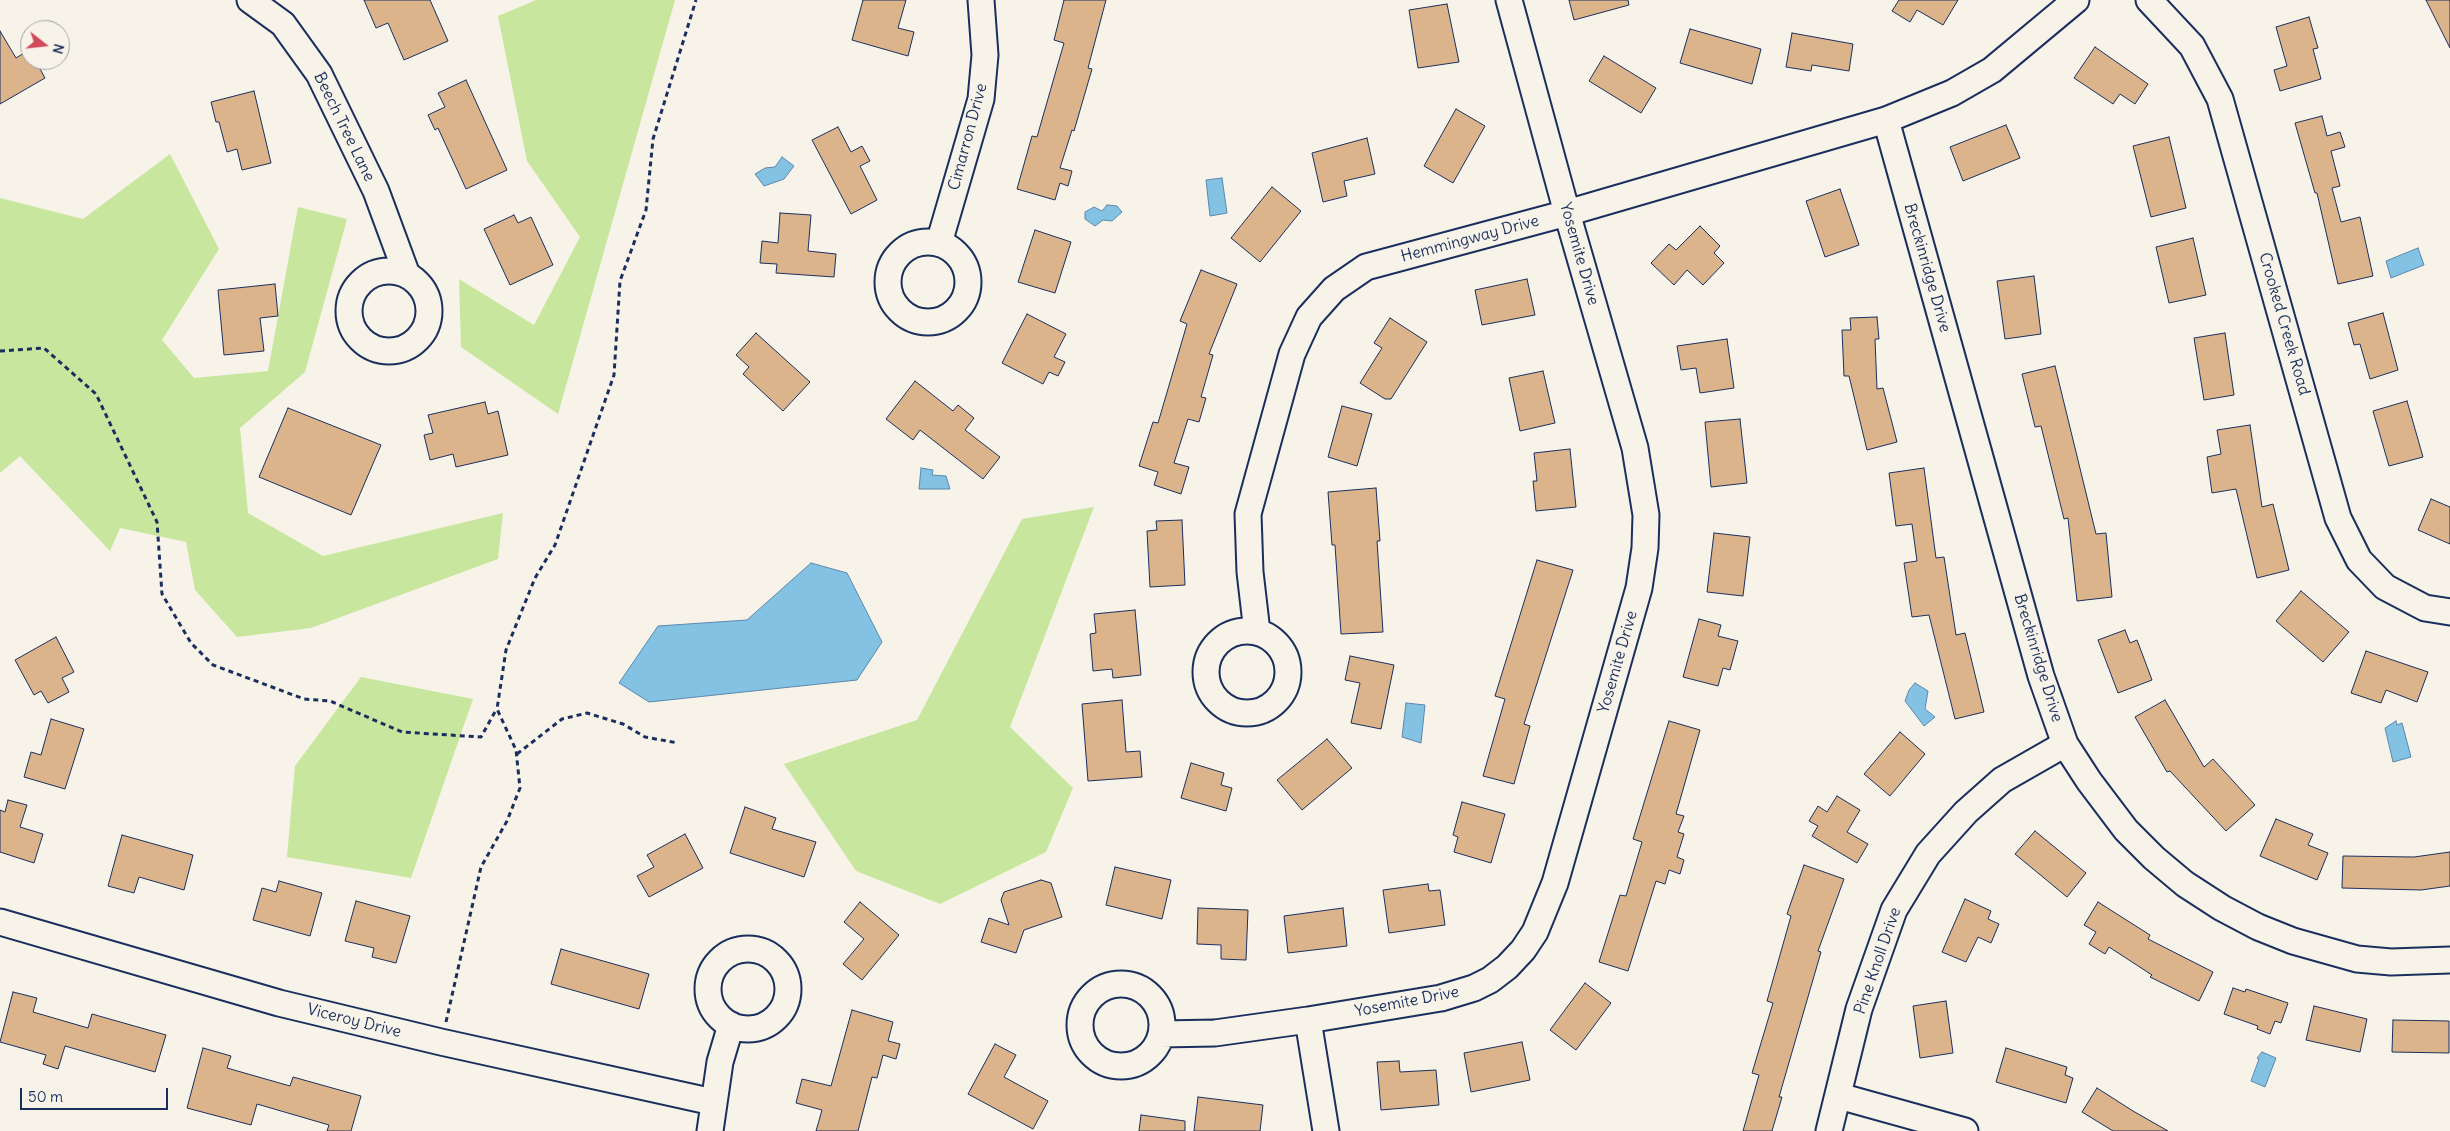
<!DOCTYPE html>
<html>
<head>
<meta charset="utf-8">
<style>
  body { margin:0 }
  #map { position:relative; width:2450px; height:1131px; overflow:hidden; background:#f7f3e8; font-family:Delius,sans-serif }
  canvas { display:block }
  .north { position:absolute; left:20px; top:20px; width:50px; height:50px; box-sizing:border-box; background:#f7f3e8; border:1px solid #9fa5b1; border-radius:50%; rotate:106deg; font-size:14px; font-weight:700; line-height:20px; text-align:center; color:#1b2f5e }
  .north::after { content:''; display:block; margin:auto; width:18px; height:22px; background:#d1495b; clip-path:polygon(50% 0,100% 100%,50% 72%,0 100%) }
  .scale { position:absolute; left:20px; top:1088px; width:148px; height:22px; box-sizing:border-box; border:2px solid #1b2f5e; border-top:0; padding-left:6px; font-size:15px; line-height:18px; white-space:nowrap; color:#1b2f5e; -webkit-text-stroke:4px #f7f3e8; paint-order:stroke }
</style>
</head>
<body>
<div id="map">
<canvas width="2450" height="1131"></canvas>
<div class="north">N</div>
<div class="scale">50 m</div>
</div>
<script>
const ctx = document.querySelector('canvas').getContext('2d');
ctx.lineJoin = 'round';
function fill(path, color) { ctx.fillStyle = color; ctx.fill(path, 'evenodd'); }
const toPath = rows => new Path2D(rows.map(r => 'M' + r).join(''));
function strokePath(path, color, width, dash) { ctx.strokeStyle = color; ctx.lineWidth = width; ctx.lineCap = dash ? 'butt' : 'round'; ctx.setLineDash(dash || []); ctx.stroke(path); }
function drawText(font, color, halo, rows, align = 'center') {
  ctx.font = font + ' Delius,sans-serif'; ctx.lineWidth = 4; ctx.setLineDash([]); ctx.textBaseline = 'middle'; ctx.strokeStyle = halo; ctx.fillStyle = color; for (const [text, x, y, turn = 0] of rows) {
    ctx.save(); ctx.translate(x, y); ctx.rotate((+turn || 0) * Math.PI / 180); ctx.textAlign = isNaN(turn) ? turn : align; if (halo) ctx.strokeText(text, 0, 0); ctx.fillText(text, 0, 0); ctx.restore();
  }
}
fill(toPath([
  [536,0,675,0,558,414,461,347,459,279,534,325,580,237,527,161,498,16],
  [170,154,219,249,162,340,194,378,268,371,298,207,347,219,305,372,240,428,248,513,323,556,503,513,498,559,311,628,237,637,195,590,186,542,120,528,110,551,20,456,0,473,0,198,83,219],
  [1094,507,1010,727,1073,788,1046,852,940,904,856,871,784,764,917,720,1022,519],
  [361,677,473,699,411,878,287,857,295,766]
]), '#c9e69e');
const water = toPath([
  [782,157,794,166,784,179,764,186,755,174,765,168,775,167,782,157],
  [1222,178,1227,213,1210,216,1206,180,1222,178],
  [1107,205,1117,206,1122,212,1112,221,1103,220,1095,226,1085,219,1085,212,1094,207,1102,211,1107,205],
  [2418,248,2424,265,2391,278,2386,261,2418,248],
  [921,468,933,470,932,475,946,476,950,489,919,489,921,468],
  [811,563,847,573,882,642,857,680,649,702,619,683,658,626,747,620,811,563],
  [1915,683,1928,691,1925,709,1935,717,1924,726,1905,701,1909,690,1915,683],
  [1406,703,1425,705,1421,743,1402,737,1406,703],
  [2396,721,2397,725,2402,723,2411,757,2393,762,2385,728,2396,721],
  [2262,1052,2276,1058,2265,1087,2251,1081,2259,1059,2257,1058,2262,1052]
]);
fill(water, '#84c2e4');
strokePath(water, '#5a87ae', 1);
const building = toPath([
  [364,0,430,0,448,41,404,60,388,23,376,28,364,0],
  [863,0,906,0,898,28,914,32,908,56,852,40,863,0],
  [1064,0,1106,0,1088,68,1092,69,1074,131,1072,130,1060,168,1072,171,1068,186,1060,183,1055,200,1017,189,1032,136,1037,137,1064,43,1054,40,1064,0],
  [1569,0,1628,0,1629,5,1574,20,1569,0],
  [1899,0,1958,0,1943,25,1917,10,1910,22,1892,11,1899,0],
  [2426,0,2450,0,2450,48,2426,0],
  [1447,4,1459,62,1418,68,1409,10,1447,4],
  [2309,17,2318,48,2313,49,2321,79,2280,91,2274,70,2287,66,2276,27,2309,17],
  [1690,29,1761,49,1752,84,1680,63,1690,29],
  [0,31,16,58,29,50,30,60,35,60,45,78,0,104,0,31],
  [1792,33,1853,44,1849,71,1812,65,1811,71,1786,67,1792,33],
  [2095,47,2148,84,2135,104,2120,94,2113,104,2074,78,2095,47],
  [1604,56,1656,88,1641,113,1589,81,1604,56],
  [466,80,507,170,466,189,438,128,435,130,428,115,445,107,438,93,466,80],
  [254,91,271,163,242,170,237,149,227,152,219,122,216,122,211,102,254,91],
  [1456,109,1485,126,1453,183,1424,166,1456,109],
  [2322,116,2327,136,2340,132,2345,147,2331,151,2340,186,2332,188,2341,222,2360,217,2373,276,2338,284,2317,193,2315,193,2295,123,2322,116],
  [2006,125,2020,158,1963,181,1950,147,2006,125],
  [838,127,851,152,862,146,870,161,860,166,877,200,851,214,812,140,838,127],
  [2169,137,2186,208,2151,217,2133,146,2169,137],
  [1367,138,1375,174,1344,181,1347,196,1323,202,1312,153,1367,138],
  [1272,187,1301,211,1260,262,1231,238,1272,187],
  [1840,189,1859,245,1825,257,1806,201,1840,189],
  [780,213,811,215,808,251,836,254,834,277,776,273,777,264,760,263,762,241,778,243,780,213],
  [514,215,518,223,531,217,553,265,510,285,484,229,514,215],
  [1700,226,1720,246,1714,253,1724,263,1703,285,1687,270,1674,285,1651,263,1669,244,1676,250,1700,226],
  [1035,230,1071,242,1055,293,1018,282,1035,230],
  [2193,238,2206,295,2169,303,2156,247,2193,238],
  [1201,270,1237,284,1209,354,1213,355,1201,397,1206,398,1199,422,1188,419,1174,463,1189,467,1181,494,1154,485,1158,472,1139,466,1153,422,1158,423,1187,324,1180,321,1201,270],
  [2034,276,2041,334,2005,339,1997,281,2034,276],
  [1527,279,1535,315,1482,325,1475,290,1527,279],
  [275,284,278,316,260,318,264,351,224,355,218,290,275,284],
  [2383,313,2398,370,2370,379,2360,344,2354,345,2348,323,2383,313],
  [1027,314,1066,334,1054,357,1065,362,1058,376,1049,372,1043,384,1002,363,1027,314],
  [1877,317,1879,339,1875,339,1877,389,1883,388,1897,442,1867,450,1849,376,1844,376,1842,330,1851,330,1850,318,1877,317],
  [1390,318,1427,342,1391,399,1385,399,1360,383,1382,348,1374,343,1390,318],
  [756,333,810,382,783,411,743,374,749,367,736,355,756,333],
  [2225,333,2234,395,2204,400,2194,338,2225,333],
  [1727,339,1734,388,1700,393,1696,368,1681,370,1677,346,1727,339],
  [2055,366,2096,534,2106,533,2112,597,2077,601,2068,518,2064,519,2041,426,2035,427,2022,374,2055,366],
  [1543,371,1555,423,1520,431,1509,378,1543,371],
  [915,381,953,411,958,405,974,418,965,430,1000,457,983,479,920,430,913,440,886,419,915,381],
  [2407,401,2423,457,2389,466,2373,411,2407,401],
  [485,402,488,414,498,411,508,455,456,467,453,454,430,460,424,435,433,433,428,415,485,402],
  [1342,406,1372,414,1357,466,1328,457,1342,406],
  [288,408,381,445,351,515,259,477,288,408],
  [1740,419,1747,483,1711,487,1705,422,1740,419],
  [2250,425,2262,507,2273,504,2289,570,2257,578,2236,489,2212,493,2207,457,2221,454,2217,430,2250,425],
  [1570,449,1576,507,1536,511,1533,481,1537,481,1534,453,1570,449],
  [1924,468,1936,558,1944,557,1956,635,1965,633,1984,712,1955,719,1929,615,1912,617,1904,563,1917,561,1912,524,1896,526,1889,473,1924,468],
  [1376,488,1380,541,1377,541,1383,632,1341,634,1335,545,1332,545,1328,492,1376,488],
  [2431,499,2450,507,2450,544,2418,530,2431,499],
  [1182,520,1185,585,1150,587,1147,531,1157,530,1156,521,1182,520],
  [1714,533,1750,537,1743,596,1707,592,1714,533],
  [1537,560,1573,570,1524,724,1530,726,1514,784,1483,776,1505,699,1495,696,1537,560],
  [2301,591,2349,632,2323,662,2276,621,2301,591],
  [1135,610,1141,675,1113,678,1112,669,1093,671,1090,634,1096,633,1094,614,1135,610],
  [1699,619,1721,625,1718,636,1738,641,1730,670,1723,668,1718,686,1683,677,1699,619],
  [2125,630,2130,643,2137,640,2152,680,2118,693,2098,640,2125,630],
  [56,637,74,672,62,678,69,692,48,703,41,691,34,695,15,660,56,637],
  [2366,651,2428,672,2417,702,2386,690,2381,703,2351,693,2366,651],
  [1350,656,1394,665,1381,729,1351,723,1360,683,1345,680,1350,656],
  [1122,700,1126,752,1140,751,1142,777,1088,781,1082,704,1122,700],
  [2165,700,2204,767,2213,759,2255,805,2226,831,2170,771,2167,772,2135,717,2165,700],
  [51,719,84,729,65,789,24,777,31,752,41,755,51,719],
  [1669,721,1700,730,1676,814,1684,816,1678,832,1684,834,1677,857,1684,860,1680,874,1669,870,1665,884,1656,881,1628,971,1599,962,1620,895,1626,896,1642,842,1633,839,1669,721],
  [1900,732,1925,754,1890,796,1864,774,1900,732],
  [1327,739,1352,768,1302,810,1277,780,1327,739],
  [1191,763,1224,773,1221,785,1232,788,1226,811,1181,798,1191,763],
  [1837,796,1860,810,1847,832,1868,844,1857,863,1812,836,1818,826,1809,821,1818,806,1827,812,1837,796],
  [8,800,27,805,20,827,43,834,34,863,0,852,0,810,5,812,8,800],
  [1462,802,1505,814,1491,863,1454,852,1458,837,1453,835,1462,802],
  [745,807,776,818,772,829,816,842,804,877,730,853,745,807],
  [2276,819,2313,834,2308,845,2328,853,2317,880,2260,856,2276,819],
  [2035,831,2086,873,2067,897,2015,854,2035,831],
  [685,834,703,868,649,897,637,876,654,867,647,855,685,834],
  [122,835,193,855,184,890,139,877,134,893,108,886,122,835],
  [2450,852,2450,886,2421,890,2342,888,2343,856,2414,857,2450,852],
  [1804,865,1844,879,1818,951,1821,952,1779,1097,1782,1097,1772,1131,1743,1131,1759,1075,1752,1073,1773,1003,1767,1001,1791,916,1787,914,1804,865],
  [1115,867,1171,880,1162,919,1106,905,1115,867],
  [1041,880,1051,883,1062,917,1024,930,1016,953,981,942,989,918,1009,925,1001,900,1004,892,1041,880],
  [279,881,322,893,310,936,253,920,262,888,276,892,279,881],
  [1428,884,1429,891,1440,890,1445,925,1389,933,1383,890,1428,884],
  [1965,899,1991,911,1988,919,1999,924,1991,943,1978,937,1966,962,1942,952,1965,899],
  [356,901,410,916,396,963,372,957,374,948,345,941,356,901],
  [860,902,899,935,862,980,843,964,864,939,844,922,860,902],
  [2098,902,2150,935,2148,939,2213,972,2199,1001,2150,977,2152,975,2109,947,2105,954,2089,944,2096,932,2084,925,2098,902],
  [1198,908,1248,910,1246,960,1221,959,1221,945,1197,944,1198,908],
  [1343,908,1347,946,1288,953,1284,916,1343,908],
  [561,949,649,974,639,1009,551,984,561,949],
  [1585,983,1611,1003,1576,1050,1550,1030,1585,983],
  [2233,988,2245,992,2246,989,2288,1003,2281,1023,2275,1021,2270,1034,2257,1029,2258,1026,2224,1014,2233,988],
  [13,992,37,998,33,1012,88,1028,92,1014,166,1035,155,1072,65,1046,58,1069,43,1064,46,1055,0,1042,13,992],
  [1946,1001,1953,1053,1920,1058,1913,1006,1946,1001],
  [2314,1006,2367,1019,2360,1052,2306,1040,2314,1006],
  [852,1010,893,1022,888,1041,900,1044,896,1059,883,1055,877,1078,872,1077,858,1131,816,1131,822,1110,796,1103,802,1079,831,1086,852,1010],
  [2393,1020,2449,1021,2449,1053,2392,1052,2393,1020],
  [1522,1042,1530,1080,1471,1092,1464,1053,1522,1042],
  [995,1044,1016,1055,1004,1077,1048,1101,1033,1129,968,1094,995,1044],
  [203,1048,231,1056,227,1068,290,1086,293,1077,361,1096,351,1131,327,1131,329,1125,257,1104,251,1125,187,1108,203,1048],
  [2006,1048,2067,1067,2065,1075,2073,1078,2066,1103,1996,1082,2006,1048],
  [1399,1061,1400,1072,1436,1070,1439,1105,1381,1110,1377,1062,1399,1061],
  [2097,1088,2133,1111,2168,1131,2113,1131,2082,1112,2097,1088],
  [1198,1097,1263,1105,1260,1131,1194,1131,1198,1097],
  [1141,1115,1185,1121,1185,1131,1139,1131,1141,1115]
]);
fill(building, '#dbb48c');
strokePath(building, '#1b2f5e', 1);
const minor = toPath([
  [250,0,283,24,319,74,376,191,407,275],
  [2149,0,2192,46,2220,99,2338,518,2359,560,2385,587,2425,608,2450,612],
  [1886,120,2041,676,2065,744,2089,781,2126,830,2154,858,2185,884,2222,908,2258,927,2293,941,2357,959,2391,962,2450,960],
  '888 282a40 40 0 1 1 80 0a40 40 0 1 1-80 0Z',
  [939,243,981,99,985,55,981,0],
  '349 311a40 40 0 1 1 80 0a40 40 0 1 1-80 0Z',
  '1206 672a41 41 0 1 1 82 0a41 41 0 1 1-82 0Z',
  [1257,632,1250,572,1248,514,1292,354,1309,317,1334,289,1366,267,1567,213,1886,120,1952,93,1992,70,2076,0],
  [0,922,279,1003,441,1042,713,1102],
  '708 989a40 40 0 1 1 80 0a40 40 0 1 1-80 0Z',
  '1080 1025a41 41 0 1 1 82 0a41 41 0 1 1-82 0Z',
  [1308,1020,1326,1131],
  [1161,1034,1215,1033,1308,1020,1441,998,1474,988,1490,980,1507,967,1523,950,1535,932,1555,883,1639,588,1645,548,1646,515,1635,448,1567,213,1509,0],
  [1839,1096,1965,1131],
  [710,1131,720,1062,731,1025],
  [1829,1131,1859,1009,1894,910,1928,854,1966,812,2002,780,2065,744]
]);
strokePath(minor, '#1b2f5e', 29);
strokePath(toPath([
  [0,351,44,348,96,394,157,522,162,594,191,643,213,665,304,699,330,701,402,732,481,737,496,710],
  [517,754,562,719,587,713,623,724,645,737,678,743],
  [446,1022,481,867,507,821,520,788,516,750,497,709,506,650,535,578,555,545,614,375,620,281,646,210,653,139,696,0]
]), '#1b2f5e', 3, [5, 4]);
strokePath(minor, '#f7f3e8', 25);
drawText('16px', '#1b2f5e', '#f7f3e8', [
  ["Beech Tree Lane",344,127,64],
  ["Cimarron Drive",968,137,-75],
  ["Hemmingway Drive",1470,239,-15],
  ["Yosemite Drive",1579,254,74],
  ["Breckinridge Drive",1927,268,74],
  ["Crooked Creek Road",2284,324,74],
  ["Breckinridge Drive",2038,658,73],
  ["Yosemite Drive",1618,662,-74],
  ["Pine Knoll Drive",1878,961,-71],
  ["Yosemite Drive",1407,1002,-11],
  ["Viceroy Drive",354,1021,14]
]);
</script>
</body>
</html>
